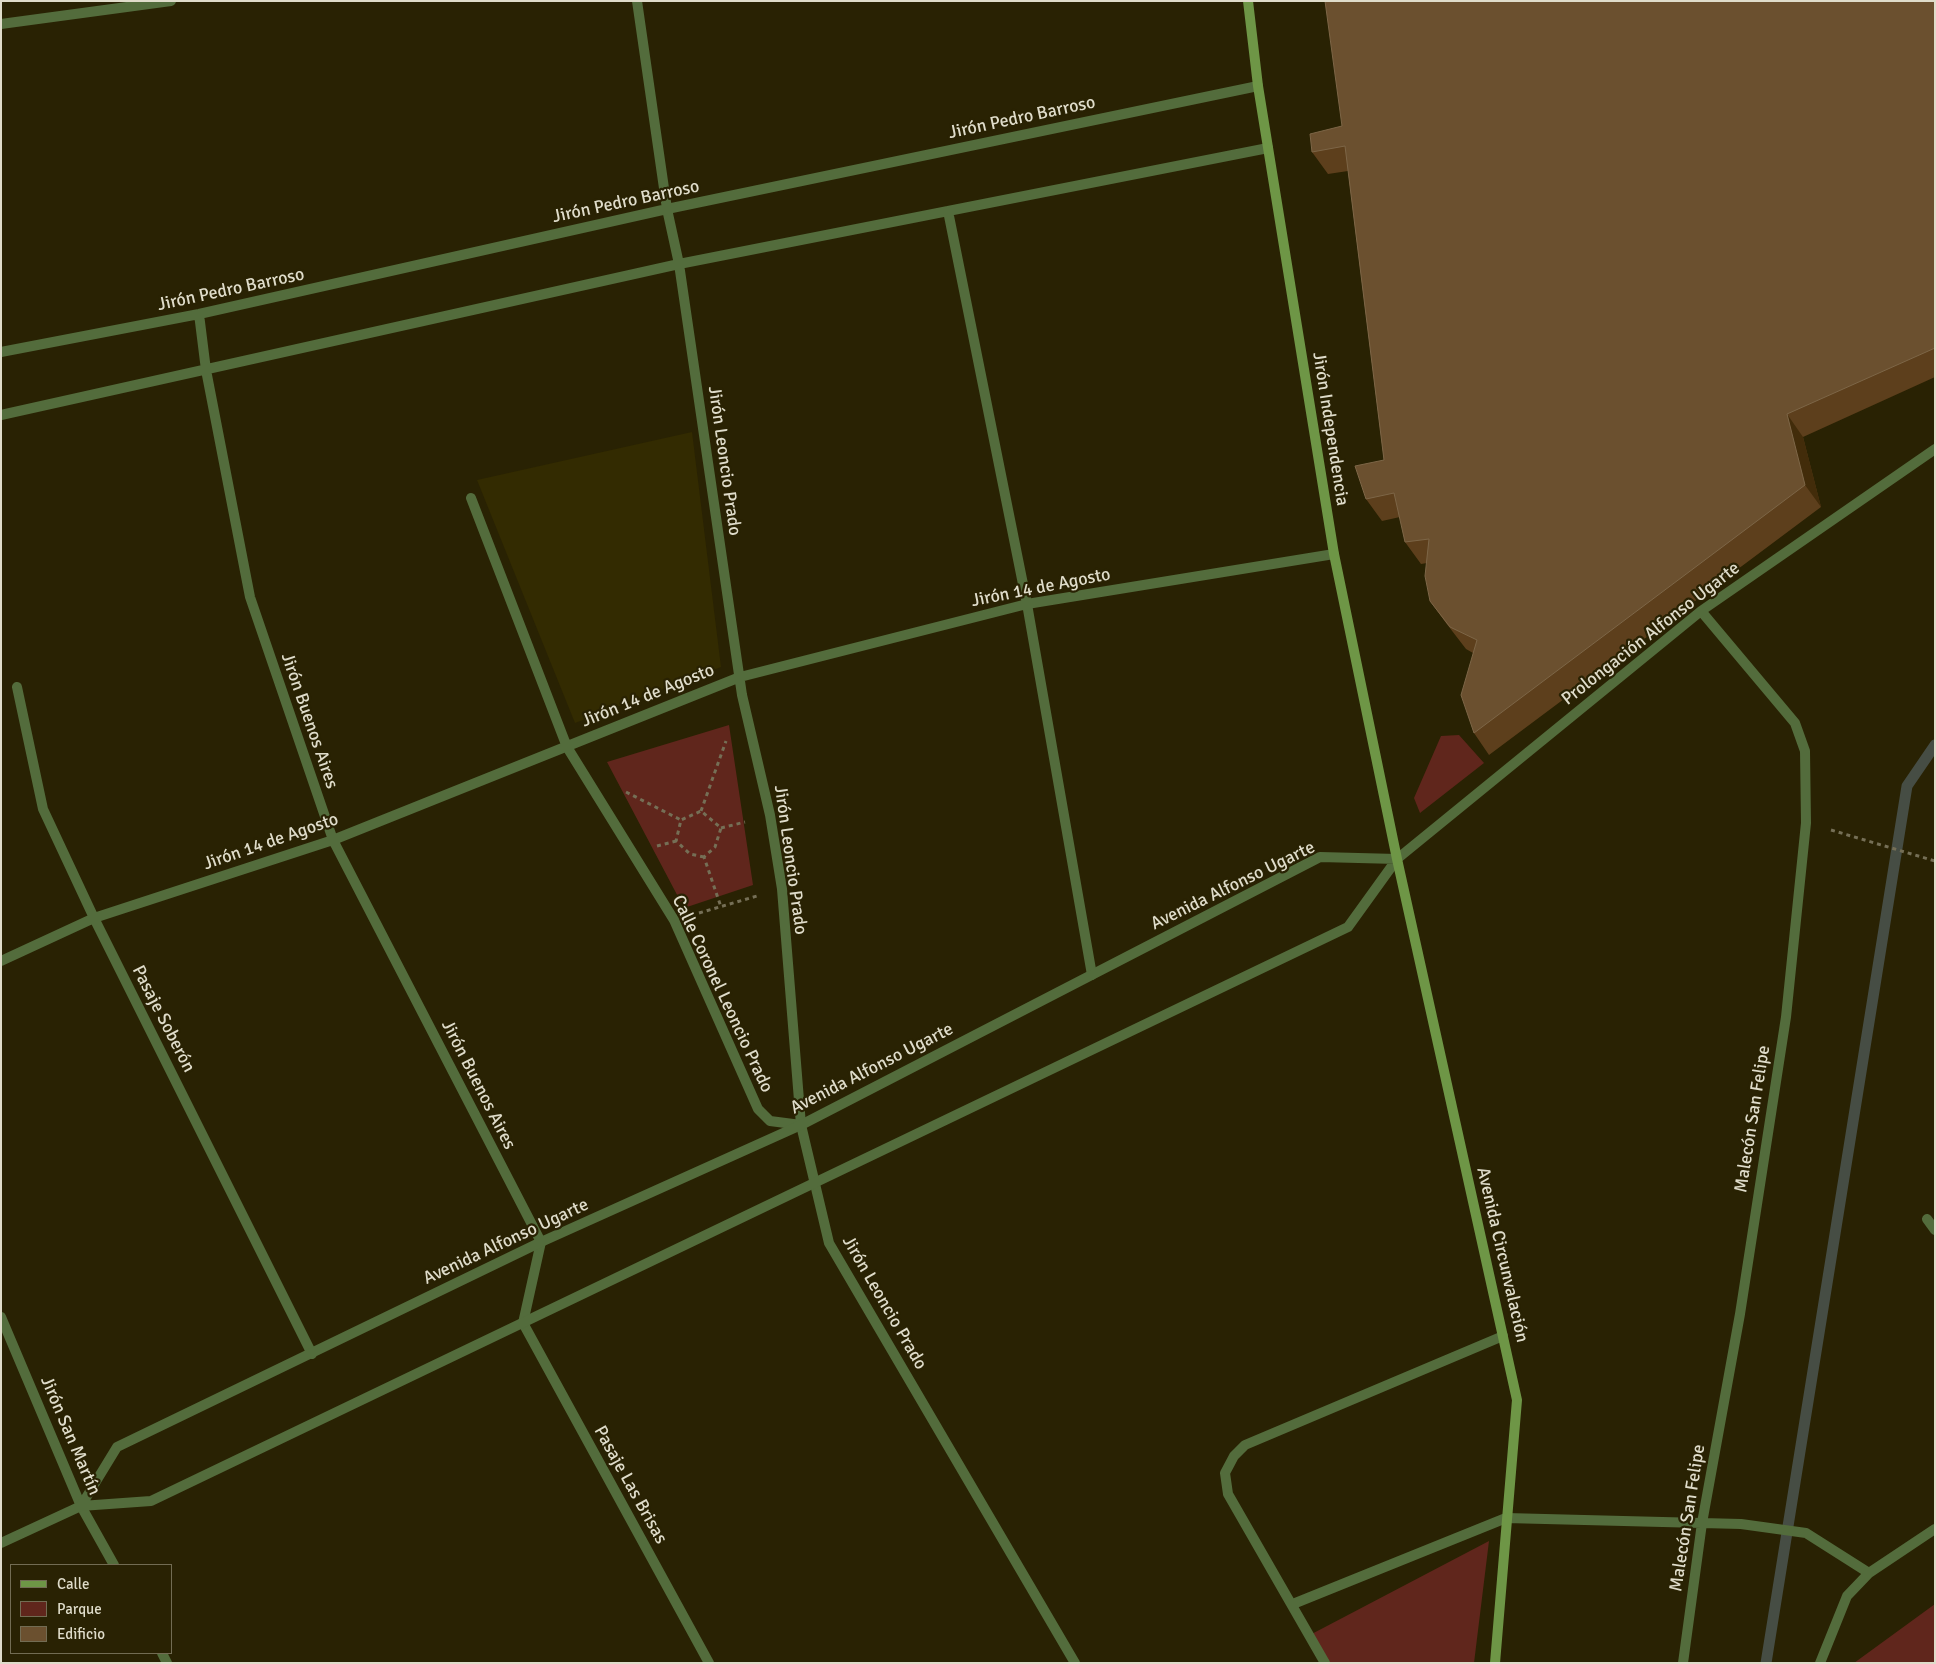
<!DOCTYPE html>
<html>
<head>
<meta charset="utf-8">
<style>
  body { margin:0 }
  #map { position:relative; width:1936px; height:1664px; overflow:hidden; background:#292203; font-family:Signika,sans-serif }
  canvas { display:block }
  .frame { position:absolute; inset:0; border:2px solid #dfdcca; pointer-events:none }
  .legend { position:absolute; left:10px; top:1564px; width:162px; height:90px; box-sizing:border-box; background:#292203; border:1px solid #726c53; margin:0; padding:6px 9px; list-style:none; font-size:15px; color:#dfdcca }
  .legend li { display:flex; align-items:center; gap:10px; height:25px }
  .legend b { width:25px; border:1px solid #726c53 }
</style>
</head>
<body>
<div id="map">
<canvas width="1936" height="1664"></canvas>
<div class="frame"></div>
<ul class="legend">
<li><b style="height:6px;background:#6e9646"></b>Calle</li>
<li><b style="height:14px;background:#60261c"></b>Parque</li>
<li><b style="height:14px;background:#6b502f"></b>Edificio</li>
</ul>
</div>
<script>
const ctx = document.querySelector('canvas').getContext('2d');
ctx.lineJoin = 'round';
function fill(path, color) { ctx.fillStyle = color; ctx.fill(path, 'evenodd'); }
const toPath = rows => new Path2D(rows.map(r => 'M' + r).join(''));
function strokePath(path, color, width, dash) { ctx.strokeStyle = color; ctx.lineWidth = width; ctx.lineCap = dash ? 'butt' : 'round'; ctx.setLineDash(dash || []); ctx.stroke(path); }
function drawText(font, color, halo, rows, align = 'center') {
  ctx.font = font + ' Signika,sans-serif'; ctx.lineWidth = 4.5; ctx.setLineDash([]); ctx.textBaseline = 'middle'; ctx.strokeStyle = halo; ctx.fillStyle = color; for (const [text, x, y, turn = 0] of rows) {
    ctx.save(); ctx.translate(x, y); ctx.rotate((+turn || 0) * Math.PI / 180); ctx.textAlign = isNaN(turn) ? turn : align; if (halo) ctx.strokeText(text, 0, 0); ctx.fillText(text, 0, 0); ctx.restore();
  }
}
fill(toPath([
  [692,432,721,667,575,723,477,480]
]), '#332b01');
fill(toPath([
  [729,725,753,885,684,908,607,762],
  [1459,735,1484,763,1420,813,1414,798,1441,736],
  [1489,1541,1474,1663,1320,1663,1306,1637],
  [1935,1604,1935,1663,1854,1663]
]), '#60261c');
strokePath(toPath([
  [1766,1663,1907,786,1935,745]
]), '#464d44', 11);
strokePath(toPath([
  [626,792,681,820],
  [701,811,726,741],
  [721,828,745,822],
  [1831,830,1935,861],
  [657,846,676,841],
  [704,857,690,854,676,841,681,820,701,811,721,828,715,847,704,857,721,907],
  [699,913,757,896]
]), '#756f56', 3, [4, 4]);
strokePath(toPath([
  [637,1,667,209,679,264,742,695,770,815,782,889,801,1125,829,1243,1075,1663],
  [1,24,171,1],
  [948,211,1027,604,1092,975],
  [199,314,206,370,250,597,333,840,541,1242,523,1323,709,1663],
  [1,352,199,314,667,209,1258,86],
  [1,415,679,264,1268,148],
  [471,498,567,747,674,920,758,1109,770,1121,801,1125],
  [17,687,43,809,94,918,312,1354],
  [1397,859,1701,611,1935,449],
  [1,961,94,918,333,840,740,677,1027,604,1334,554],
  [1927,1219,1935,1230],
  [1,1317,81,1506,114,1565],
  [1293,1604,1506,1518,1741,1524,1806,1533,1869,1573],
  [162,1653,167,1663],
  [1325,1663,1228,1494,1225,1473,1234,1456,1245,1445,1503,1336],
  [1683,1663,1702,1523,1740,1314,1786,1017,1806,823,1805,751,1795,723,1701,611],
  [1820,1663,1847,1596,1869,1573,1935,1529]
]), '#536c3c', 10);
strokePath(toPath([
  [81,1506,117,1447,541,1242,801,1125,1320,857,1397,859],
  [1,1543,81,1506,151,1501,1348,927,1397,859]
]), '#536c3c', 10);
strokePath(toPath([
  [1248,1,1258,86,1334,554,1397,859,1517,1400,1495,1663]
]), '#6e9646', 10);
fill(toPath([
  [1935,1,1935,377,1803,437,1821,507,1489,755,1474,733,1473,653,1466,649,1446,623,1430,601,1427,563,1421,564,1405,542,1400,517,1382,521,1366,499,1384,460,1348,171,1328,174,1312,152]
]), '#5d3f1c');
fill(toPath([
  [1787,414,1803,437,1821,507,1805,485]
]), '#422c0a');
const building = toPath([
  [1325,1,1935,1,1935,348,1787,414,1805,485,1474,733,1461,695,1477,640,1450,627,1430,601,1425,576,1429,539,1405,542,1394,493,1366,499,1355,466,1384,460,1345,146,1312,152,1310,134,1342,126,1325,1]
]);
fill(building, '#6b502f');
strokePath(building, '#7d6647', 1);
drawText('18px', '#dfdcca', '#292203', [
  ["Jirón Pedro Barroso",1022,118,-12],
  ["Jirón Pedro Barroso",626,202,-12],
  ["Jirón Pedro Barroso",231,290,-12],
  ["Jirón Independencia",1330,429,81],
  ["Jirón Leoncio Prado",724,461,82],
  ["Jirón 14 de Agosto",1041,588,-11],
  ["Prolongación Alfonso Ugarte",1651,634,-38],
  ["Jirón 14 de Agosto",648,696,-22],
  ["Jirón Buenos Aires",309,721,71],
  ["Jirón 14 de Agosto",271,842,-19],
  ["Jirón Leoncio Prado",790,860,82],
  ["Avenida Alfonso Ugarte",1233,886,-26],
  ["Calle Coronel Leoncio Prado",722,994,65],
  ["Pasaje Soberón",163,1019,63],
  ["Avenida Alfonso Ugarte",872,1069,-27],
  ["Jirón Buenos Aires",478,1085,63],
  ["Malecón San Felipe",1753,1119,-81],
  ["Avenida Alfonso Ugarte",506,1242,-25],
  ["Avenida Circunvalación",1502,1255,77],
  ["Jirón Leoncio Prado",884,1303,60],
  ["Jirón San Martín",70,1436,67],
  ["Pasaje Las Brisas",630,1485,61],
  ["Malecón San Felipe",1688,1518,-81]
]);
</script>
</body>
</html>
